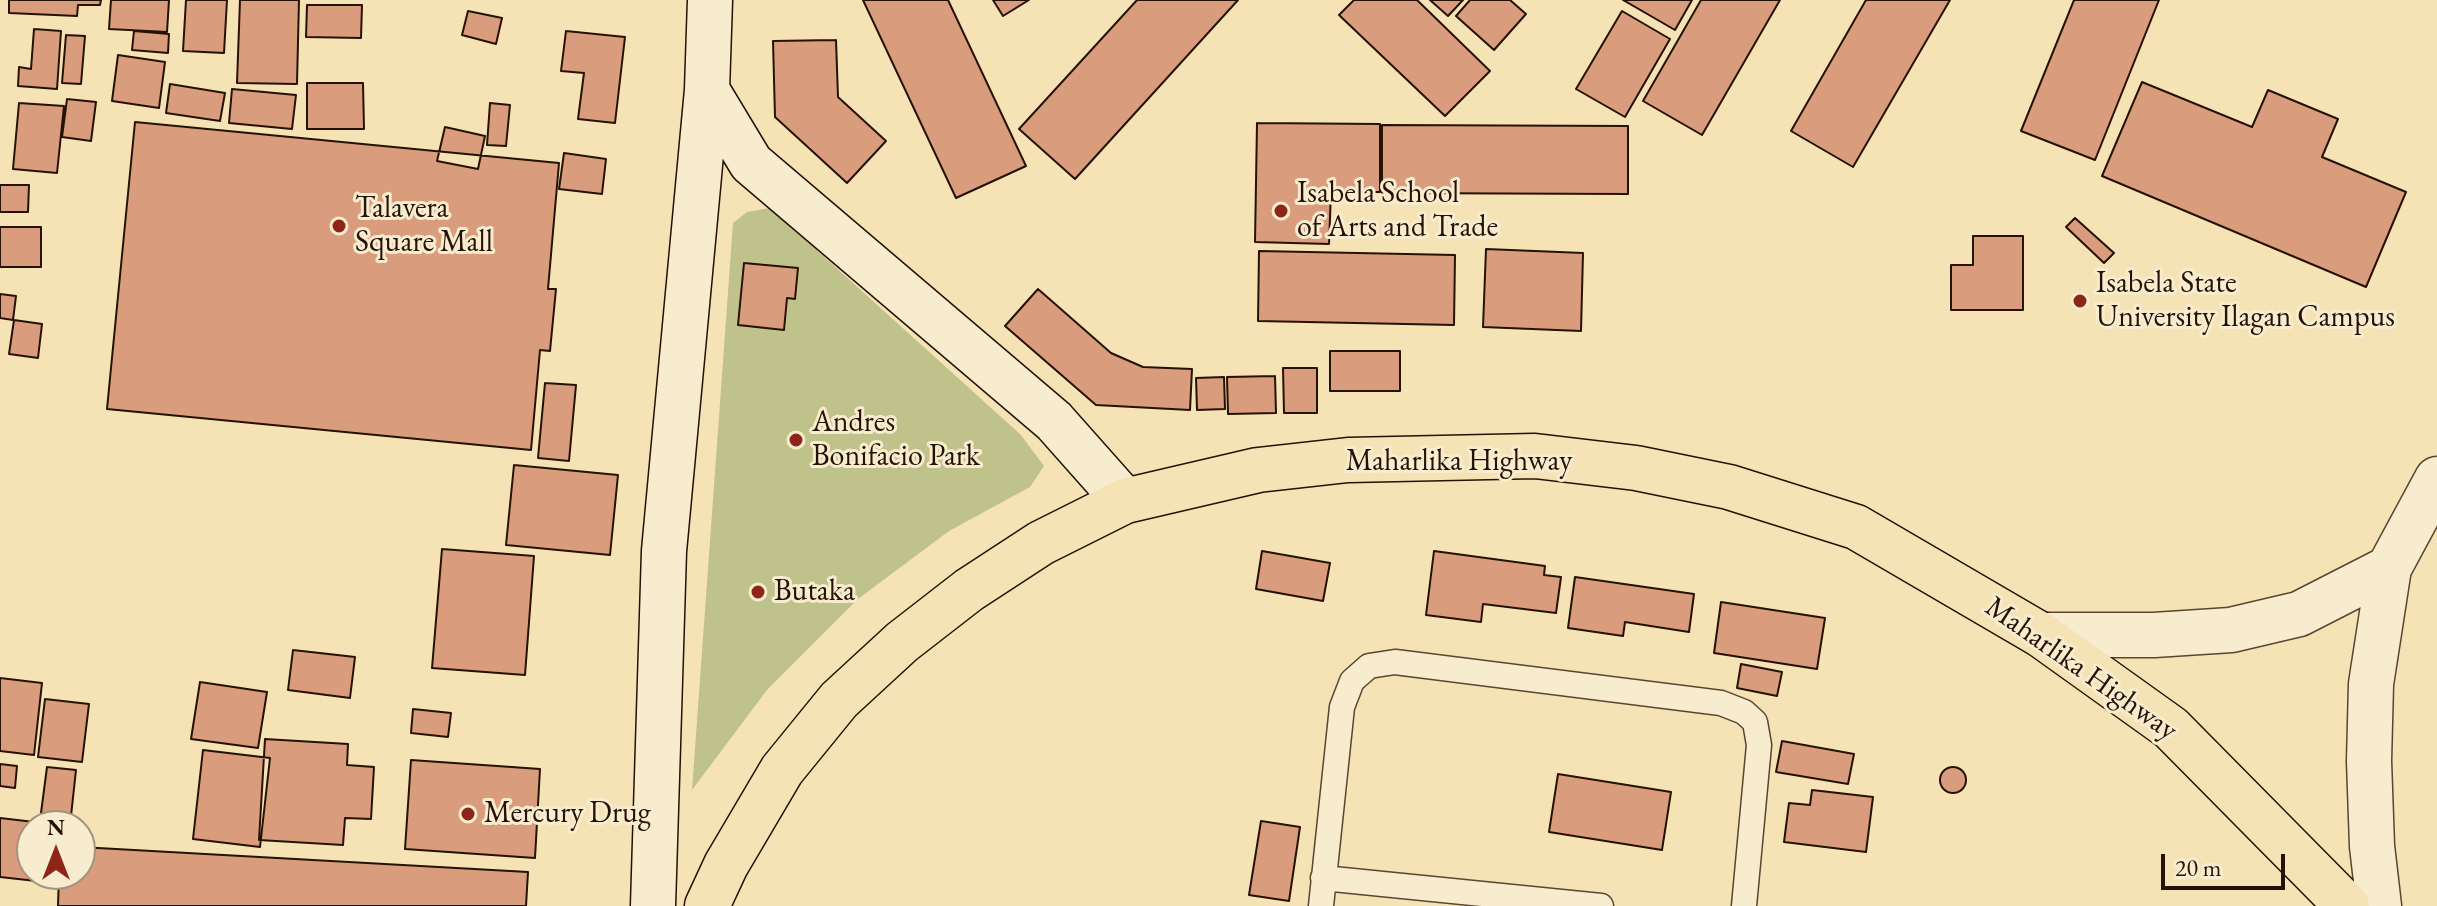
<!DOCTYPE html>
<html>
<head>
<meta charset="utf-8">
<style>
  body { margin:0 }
  #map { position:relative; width:2437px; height:906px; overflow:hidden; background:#f5e2b5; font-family:"EB Garamond",serif }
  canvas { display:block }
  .north { position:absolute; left:16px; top:810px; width:80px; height:80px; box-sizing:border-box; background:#f8eccf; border:2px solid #a4947e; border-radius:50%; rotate:0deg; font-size:22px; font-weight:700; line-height:32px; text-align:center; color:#261105 }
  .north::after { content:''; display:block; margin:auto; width:28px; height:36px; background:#8f2418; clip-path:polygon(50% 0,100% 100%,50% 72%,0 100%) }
  .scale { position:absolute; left:2161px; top:854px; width:124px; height:36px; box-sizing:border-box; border:4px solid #261105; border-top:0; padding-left:10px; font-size:24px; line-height:28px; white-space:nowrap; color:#261105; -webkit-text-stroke:6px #f8eccf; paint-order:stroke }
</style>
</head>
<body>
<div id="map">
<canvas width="2437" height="906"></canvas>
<div class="north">N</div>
<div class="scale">20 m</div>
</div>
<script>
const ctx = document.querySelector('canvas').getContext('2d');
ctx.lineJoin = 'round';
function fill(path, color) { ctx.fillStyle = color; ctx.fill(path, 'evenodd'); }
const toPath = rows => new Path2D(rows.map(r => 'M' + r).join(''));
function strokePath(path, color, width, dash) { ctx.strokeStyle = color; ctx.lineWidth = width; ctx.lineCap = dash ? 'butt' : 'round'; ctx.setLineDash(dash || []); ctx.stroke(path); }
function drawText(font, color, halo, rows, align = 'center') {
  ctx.font = font + ' "EB Garamond",serif'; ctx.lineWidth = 6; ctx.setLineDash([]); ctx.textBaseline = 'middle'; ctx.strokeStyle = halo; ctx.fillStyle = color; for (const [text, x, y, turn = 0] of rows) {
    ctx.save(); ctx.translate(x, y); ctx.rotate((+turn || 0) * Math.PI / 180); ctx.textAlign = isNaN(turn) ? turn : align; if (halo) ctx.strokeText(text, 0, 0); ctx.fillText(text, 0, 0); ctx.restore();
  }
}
fill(toPath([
  [770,208,1021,435,1044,466,1030,487,949,531,858,599,767,690,692,790,733,223,747,212]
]), '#bfc28b');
const building = toPath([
  [9,0,101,0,100,5,78,5,77,16,9,13,9,0],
  [111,0,169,0,167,32,109,29,111,0],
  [186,0,227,0,224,53,183,51,186,0],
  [240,0,299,0,297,84,237,83,240,0],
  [863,0,948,0,1026,166,956,198,863,0],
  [993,0,1029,0,1003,16,993,0],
  [1137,0,1238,0,1075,179,1019,129,1137,0],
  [1354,0,1417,0,1490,71,1445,116,1339,15,1354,0],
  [1430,0,1463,0,1448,16,1430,0],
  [1470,0,1510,0,1526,14,1494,50,1456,16,1470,0],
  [1623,0,1692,0,1675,30,1623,0],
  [1701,0,1780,0,1702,135,1643,101,1701,0],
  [1866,0,1950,0,1853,167,1791,131,1866,0],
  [2074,0,2159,0,2095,160,2021,131,2074,0],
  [307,5,362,5,361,38,306,37,307,5],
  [468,11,502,18,496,44,462,35,468,11],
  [1622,11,1670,39,1625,117,1576,89,1622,11],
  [34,29,61,31,57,89,18,86,19,67,31,69,34,29],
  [134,31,169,34,168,53,132,50,134,31],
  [566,31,625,37,615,123,578,119,584,73,561,71,566,31],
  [66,35,85,36,81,84,62,83,66,35],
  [836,40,838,97,886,141,847,183,775,117,773,41,836,40],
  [118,55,165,62,159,108,112,101,118,55],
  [2142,82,2252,127,2268,90,2338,119,2322,157,2406,192,2366,287,2102,176,2142,82],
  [307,83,363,83,364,129,307,129,307,83],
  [170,84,225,93,220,121,166,113,170,84],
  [232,89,296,95,292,129,229,123,232,89],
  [67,99,96,102,91,141,62,137,67,99],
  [19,103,64,106,57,173,13,169,19,103],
  [490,103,510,105,506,146,487,145,490,103],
  [135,122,559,163,548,289,556,289,550,351,540,350,531,450,107,409,135,122],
  [1257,123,1380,124,1380,192,1331,192,1329,244,1255,242,1257,123],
  [1382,125,1628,126,1628,194,1382,193,1382,125],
  [445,127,485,136,478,169,437,161,445,127],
  [564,153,606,159,602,194,559,189,564,153],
  [0,185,29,185,28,212,0,212,0,185],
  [2075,218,2114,253,2104,263,2066,227,2075,218],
  [0,227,41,227,41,267,0,267,0,227],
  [1973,236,2023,236,2023,310,1951,310,1951,265,1973,265,1973,236],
  [1486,249,1583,253,1581,331,1483,327,1486,249],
  [1259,251,1455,255,1454,325,1258,321,1259,251],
  [744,263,798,268,795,299,787,298,784,330,738,325,744,263],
  [1038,289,1111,353,1143,367,1192,369,1190,410,1096,405,1005,326,1038,289],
  [0,294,16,296,13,320,0,318,0,294],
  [14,320,42,324,38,358,9,354,14,320],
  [1330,351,1400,351,1400,391,1330,391,1330,351],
  [1283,368,1317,368,1317,413,1284,413,1283,368],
  [1275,376,1276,413,1228,414,1227,377,1275,376],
  [1224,377,1225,409,1197,410,1196,378,1224,377],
  [545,383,576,385,569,461,538,458,545,383],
  [514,465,618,475,610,555,506,545,514,465],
  [442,549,534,556,525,675,432,668,442,549],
  [1262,551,1330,563,1323,601,1256,589,1262,551],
  [1434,551,1545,566,1544,575,1561,577,1556,613,1483,604,1481,622,1426,615,1434,551],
  [1575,577,1694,594,1689,632,1625,622,1623,636,1568,628,1575,577],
  [1721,602,1825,618,1817,669,1714,653,1721,602],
  [293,650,355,657,350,698,288,690,293,650],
  [1741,664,1782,672,1777,696,1737,688,1741,664],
  [0,678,42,683,34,755,0,751,0,678],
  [200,682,267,692,258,748,191,739,200,682],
  [45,699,89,704,82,762,38,757,45,699],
  [413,709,451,713,448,737,411,733,413,709],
  [265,739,348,744,347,765,374,767,371,819,345,818,343,845,259,840,265,739],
  [1782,741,1854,754,1848,784,1776,772,1782,741],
  [203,750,270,758,260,847,193,839,203,750],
  [411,760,540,769,535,858,405,849,411,760],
  [0,764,17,766,15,788,0,786,0,764],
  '1940 780a13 13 0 1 1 26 0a13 13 0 1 1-26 0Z',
  [47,767,76,770,71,816,41,813,47,767],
  [1558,774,1671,792,1662,850,1549,832,1558,774],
  [1812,790,1873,797,1866,852,1784,842,1789,803,1810,805,1812,790],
  [0,818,60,825,32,826,32,874,55,874,54,883,0,877,0,818],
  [1261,821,1300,827,1289,901,1249,895,1261,821],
  [80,847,528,872,526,906,58,906,59,874,80,874,80,847]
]);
fill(building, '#d99c7d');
strokePath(building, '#261105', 2);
const service = toPath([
  [1323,878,1601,906],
  [1321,906,1342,707,1352,681,1369,666,1395,662,1721,703,1744,712,1755,722,1759,745,1744,906]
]);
const tertiary = toPath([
  [2041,635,2154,635,2231,630,2299,614,2389,568,2437,479],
  [2379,906,2372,846,2369,761,2371,684,2389,568]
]);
const secondary = toPath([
  [707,90,751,163,1054,421,1125,501],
  [653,906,664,551,707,90,710,0]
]);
const trunk = toPath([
  [707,906,726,865,782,770,839,700,902,642,969,590,1041,543,1125,501,1258,470,1348,460,1535,456,1636,468,1729,487,1856,527,2041,635,2171,728,2347,906]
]);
strokePath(service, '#5a4531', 27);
strokePath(tertiary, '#5a4531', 47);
strokePath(secondary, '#261105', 47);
strokePath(trunk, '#261105', 47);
strokePath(service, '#f8eccf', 24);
strokePath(tertiary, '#f8eccf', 44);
strokePath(secondary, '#f8eccf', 44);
strokePath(trunk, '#f5e2b5', 44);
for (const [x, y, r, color] of [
  [1281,211,8,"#8f2418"],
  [339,226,8,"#8f2418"],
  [2080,301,8,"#8f2418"],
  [796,440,8,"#8f2418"],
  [758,592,8,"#8f2418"],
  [468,814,8,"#8f2418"]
]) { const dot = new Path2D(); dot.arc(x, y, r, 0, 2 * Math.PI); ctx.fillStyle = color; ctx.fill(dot); strokePath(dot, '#f8eccf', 3); }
drawText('30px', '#261105', '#f8eccf', [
  ["Isabela School",1297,194],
  ["of Arts and Trade",1297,228],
  ["Talavera",355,209],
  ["Square Mall",355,243],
  ["Isabela State",2096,284],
  ["University Ilagan Campus",2096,318],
  ["Andres",812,423],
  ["Bonifacio Park",812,457],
  ["Butaka",774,592],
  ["Mercury Drug",484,814]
], 'left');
drawText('30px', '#261105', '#f8eccf', [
  ["Maharlika Highway",1459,462],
  ["Maharlika Highway",2081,669,35]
]);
</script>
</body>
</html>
